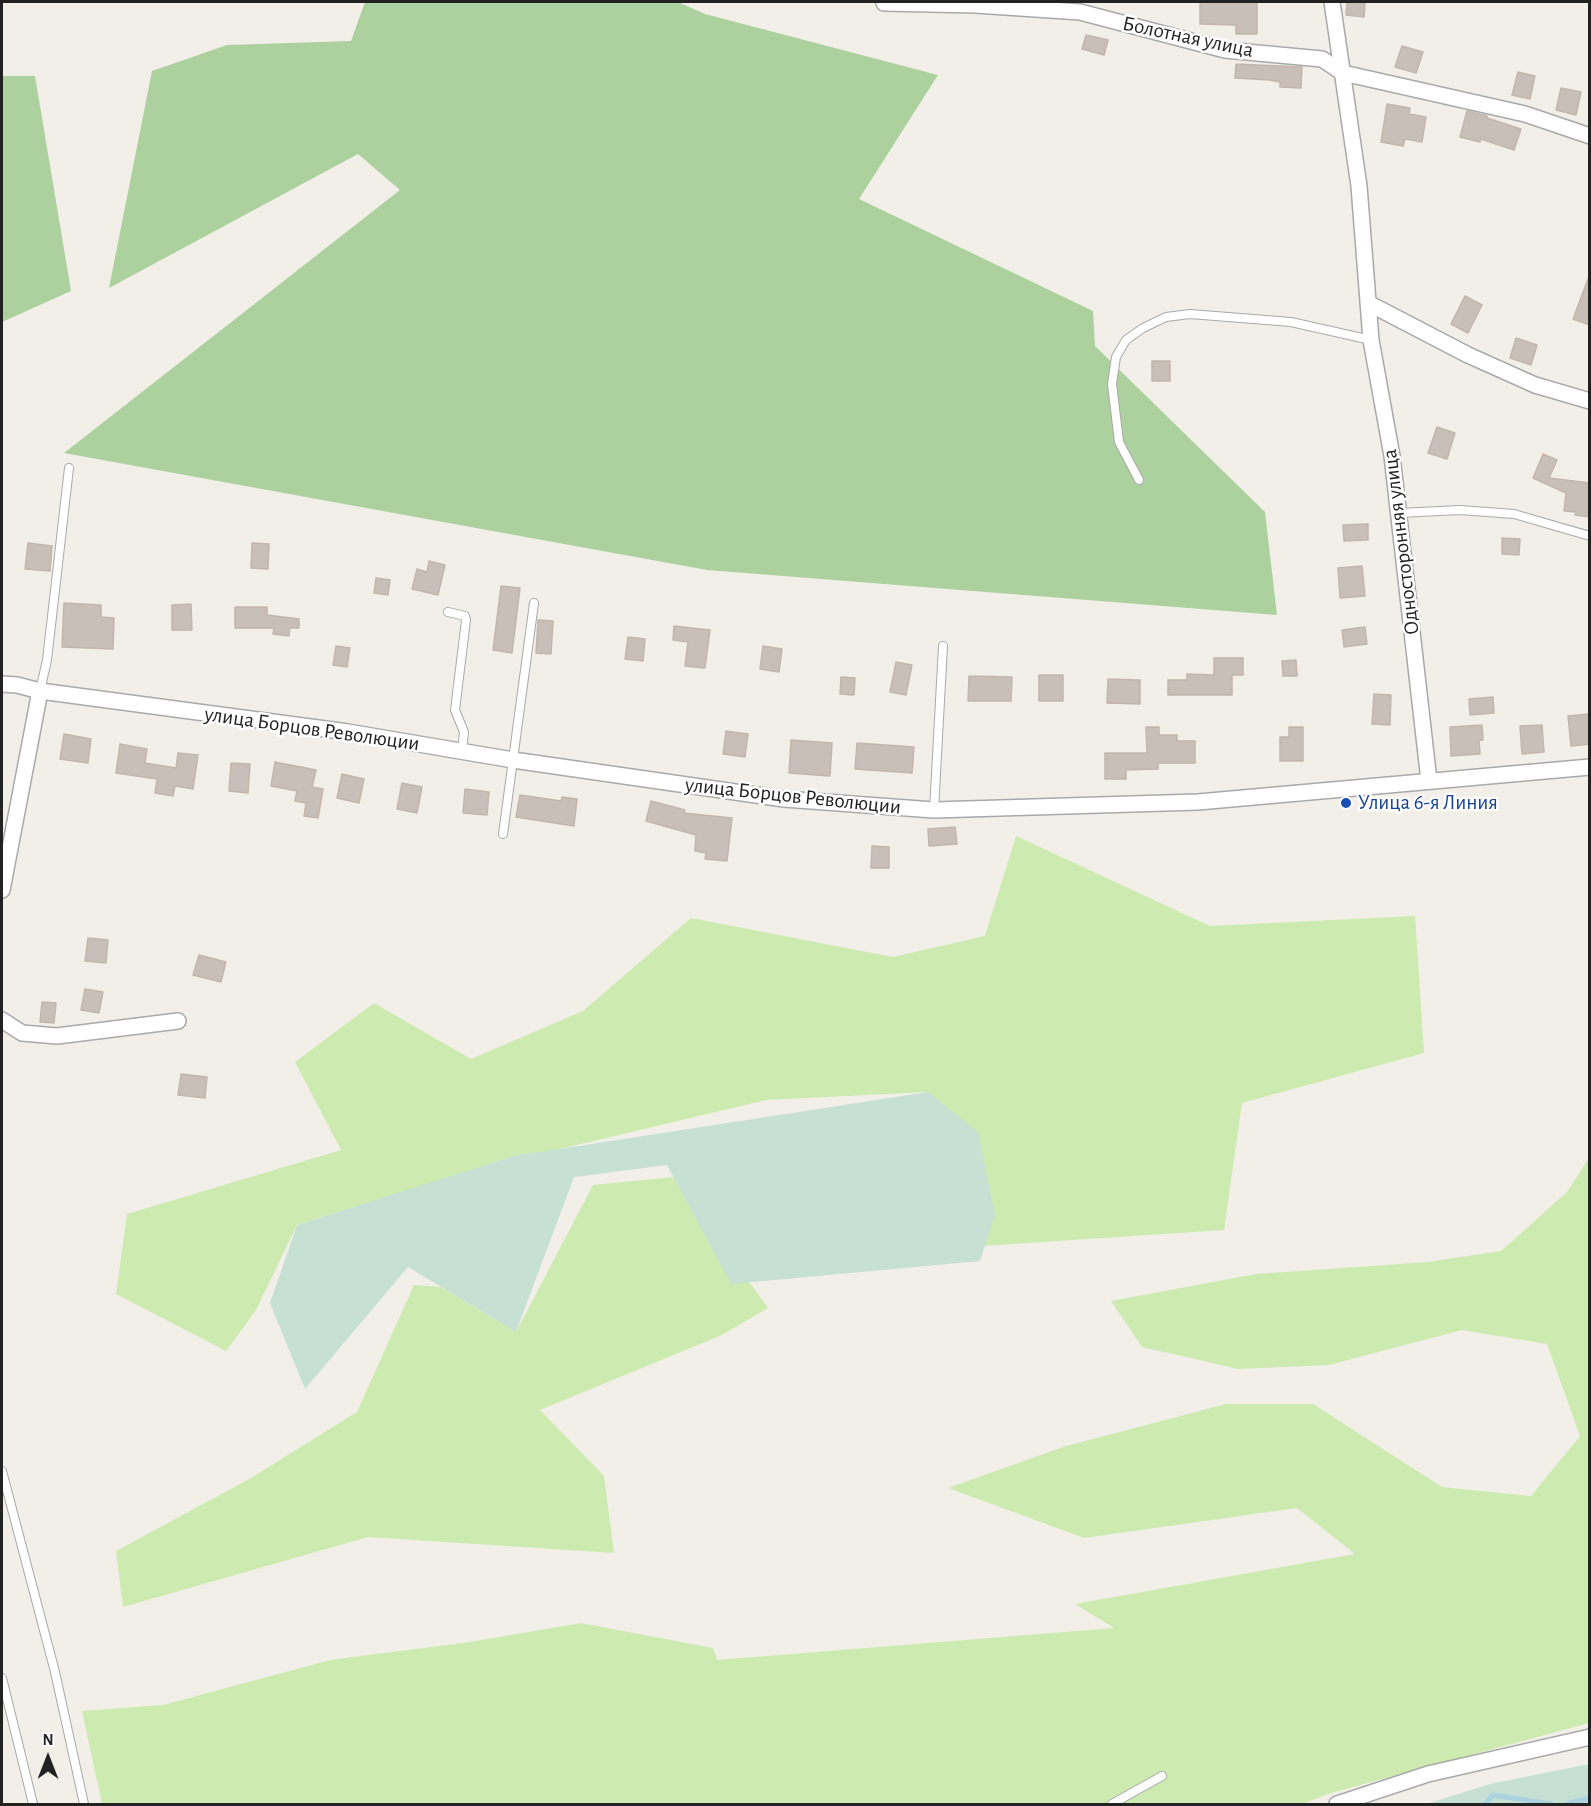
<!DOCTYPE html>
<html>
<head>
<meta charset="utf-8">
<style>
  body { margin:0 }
  #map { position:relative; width:1591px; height:1806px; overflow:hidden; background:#f2efe9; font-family:"Alegreya Sans",sans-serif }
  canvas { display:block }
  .frame { position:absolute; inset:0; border:3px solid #222; pointer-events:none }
  .north { position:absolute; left:18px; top:1728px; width:60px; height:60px; -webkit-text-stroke:4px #fff; paint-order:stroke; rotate:0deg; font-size:16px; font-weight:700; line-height:24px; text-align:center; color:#222 }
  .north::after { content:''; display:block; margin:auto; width:21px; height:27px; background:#222; clip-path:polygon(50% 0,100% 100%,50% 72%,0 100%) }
</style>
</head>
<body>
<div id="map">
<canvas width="1591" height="1806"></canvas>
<div class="frame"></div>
<div class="north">N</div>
</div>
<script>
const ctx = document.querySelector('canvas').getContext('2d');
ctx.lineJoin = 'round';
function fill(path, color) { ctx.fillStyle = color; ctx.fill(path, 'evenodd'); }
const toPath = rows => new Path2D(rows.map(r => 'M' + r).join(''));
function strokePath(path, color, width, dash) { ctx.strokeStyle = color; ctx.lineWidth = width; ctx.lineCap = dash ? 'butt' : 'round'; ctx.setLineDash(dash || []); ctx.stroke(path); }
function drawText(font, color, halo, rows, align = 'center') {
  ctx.font = font + ' "Alegreya Sans",sans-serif'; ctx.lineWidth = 5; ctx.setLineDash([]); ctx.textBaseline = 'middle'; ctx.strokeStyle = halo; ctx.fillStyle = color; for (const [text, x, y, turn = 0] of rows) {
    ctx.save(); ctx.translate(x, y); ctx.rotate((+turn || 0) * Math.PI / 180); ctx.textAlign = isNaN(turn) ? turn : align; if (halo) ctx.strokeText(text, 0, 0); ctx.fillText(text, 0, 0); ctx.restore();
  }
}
fill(toPath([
  [1016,836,1210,926,1415,916,1424,1053,1242,1103,1224,1230,952,1248,928,1092,766,1100,472,1170,297,1225,256,1310,226,1351,116,1294,127,1214,341,1150,295,1062,374,1003,471,1059,583,1011,691,918,893,957,985,936],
  [1589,1158,1589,1723,1331,1793,1301,1804,102,1804,82,1711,163,1705,330,1660,470,1642,581,1623,713,1648,717,1660,1114,1628,1075,1604,1355,1554,1297,1508,1084,1538,948,1488,1066,1446,1226,1404,1313,1404,1442,1487,1531,1496,1580,1436,1547,1344,1462,1330,1329,1365,1238,1369,1142,1347,1111,1301,1256,1274,1428,1262,1501,1251,1567,1192],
  [674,1177,768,1308,722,1335,540,1410,604,1476,614,1553,368,1537,123,1607,116,1551,251,1478,357,1412,414,1285,441,1287,516,1332,593,1185]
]), '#cdebb0');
fill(toPath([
  [365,2,678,2,705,14,938,75,859,199,1093,311,1095,346,1265,512,1277,615,707,570,64,453,400,190,358,154,109,288,152,71,227,45,351,41],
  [2,76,35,76,71,291,2,322]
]), '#add19e');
fill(toPath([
  [928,1092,978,1132,995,1215,980,1261,731,1284,667,1165,574,1177,516,1332,408,1267,305,1389,270,1303,297,1225,514,1156],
  [1589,1764,1589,1804,1426,1804,1490,1784]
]), '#c6e0d4');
strokePath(toPath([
  [1485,1804,1493,1795,1551,1804],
  [1567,1804,1590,1798]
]), '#aad3df', 5);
const building = toPath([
  [1200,2,1257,2,1257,34,1236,34,1236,25,1200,24,1200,2],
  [1347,2,1365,2,1364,17,1346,15,1347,2],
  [1086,35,1108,40,1104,55,1082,49,1086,35],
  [1402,46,1423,52,1416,73,1395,67,1402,46],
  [1236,64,1302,67,1301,88,1280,87,1280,82,1270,80,1235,78,1236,64],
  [1518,72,1535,76,1530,99,1512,95,1518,72],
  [1561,88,1581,92,1576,115,1556,110,1561,88],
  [1387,104,1410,108,1409,114,1426,117,1422,142,1405,139,1403,146,1381,142,1387,104],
  [1467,111,1487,116,1487,118,1521,129,1514,150,1481,139,1480,142,1460,137,1467,111],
  [1588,279,1590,279,1590,325,1573,319,1588,279],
  [1465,296,1482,305,1468,333,1451,324,1465,296],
  [1516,338,1537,345,1531,365,1510,358,1516,338],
  [1152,361,1170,361,1170,381,1152,381,1152,361],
  [1437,427,1455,433,1447,459,1428,453,1437,427],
  [1543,454,1557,460,1549,478,1590,483,1590,517,1575,515,1576,512,1564,511,1566,493,1533,478,1543,454],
  [1368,524,1368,540,1344,541,1343,525,1368,524],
  [1502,538,1520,539,1519,555,1502,554,1502,538],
  [28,543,52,546,50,571,25,569,28,543],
  [252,543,269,544,268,569,251,568,252,543],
  [429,561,445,565,438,595,412,589,417,569,427,572,429,561],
  [1362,566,1365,596,1340,598,1338,568,1362,566],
  [376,578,390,580,388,595,374,593,376,578],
  [501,586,520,588,512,653,493,650,501,586],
  [64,603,101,605,101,617,114,618,113,649,62,647,64,603],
  [191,604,192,630,172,630,172,605,191,604],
  [235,607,267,607,267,615,299,619,299,628,290,628,289,636,273,634,274,628,235,628,235,607],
  [538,620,553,621,551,654,536,653,538,620],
  [674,626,710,630,705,668,685,666,688,642,673,640,674,626],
  [1365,627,1367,644,1344,647,1342,630,1365,627],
  [628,637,645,639,643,661,625,659,628,637],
  [336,646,350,648,347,667,333,665,336,646],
  [763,646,782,649,779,672,760,669,763,646],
  [1214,658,1243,658,1243,675,1232,675,1232,695,1168,695,1168,680,1187,680,1187,674,1214,675,1214,658],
  [1296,660,1297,676,1283,676,1282,661,1296,660],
  [896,662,912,665,906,695,890,692,896,662],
  [1039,675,1063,675,1063,701,1039,701,1039,675],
  [969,676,1012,677,1011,701,968,701,969,676],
  [841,677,855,678,854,695,840,694,841,677],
  [1108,679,1140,680,1140,704,1107,703,1108,679],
  [1374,694,1391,695,1390,725,1372,724,1374,694],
  [1493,697,1494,713,1470,715,1469,699,1493,697],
  [1589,714,1590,744,1571,746,1568,716,1589,714],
  [1482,725,1483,740,1479,740,1480,754,1451,756,1450,727,1482,725],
  [1542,725,1544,752,1522,754,1520,726,1542,725],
  [1146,727,1159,727,1159,735,1177,735,1177,741,1195,741,1195,763,1158,763,1158,769,1126,770,1126,779,1105,779,1105,753,1147,753,1146,727],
  [1289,727,1303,727,1303,761,1280,761,1280,737,1289,737,1289,727],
  [726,731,748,734,745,757,723,754,726,731],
  [64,734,91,739,88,763,60,759,64,734],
  [791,740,832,743,830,776,789,773,791,740],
  [857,743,914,747,912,773,855,769,857,743],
  [120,744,147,749,145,763,176,768,178,753,198,755,193,789,175,786,173,796,155,793,157,779,116,773,120,744],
  [275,762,316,770,312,787,323,789,318,818,304,816,306,803,295,801,297,791,271,786,275,762],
  [231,763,250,764,248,793,229,791,231,763],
  [342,774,364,779,359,803,337,798,342,774],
  [402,783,422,787,417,813,397,809,402,783],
  [465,789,489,792,487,815,463,813,465,789],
  [520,795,561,801,562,797,577,799,574,826,516,817,520,795],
  [651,801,685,810,684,813,732,818,727,861,705,859,706,853,695,851,696,835,646,821,651,801],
  [955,827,957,844,929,846,928,829,955,827],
  [872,846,889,847,889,868,871,868,872,846],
  [88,938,108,940,106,963,85,961,88,938],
  [199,955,226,962,221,982,193,975,199,955],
  [85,989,103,992,99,1013,81,1010,85,989],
  [42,1002,56,1003,54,1023,40,1022,42,1002],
  [181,1074,207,1077,205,1098,178,1095,181,1074]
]);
fill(building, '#c7bfb8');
strokePath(building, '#c4b6ab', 1.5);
const service = toPath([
  [1139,480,1119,442,1112,384,1116,357,1126,340,1143,328,1166,317,1190,314,1291,322,1371,340],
  [1399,513,1460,510,1514,514,1590,536],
  [448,612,465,616,466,620,455,710,464,732,462,751],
  [40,691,47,660,69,468],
  [934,810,943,646],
  [503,834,534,603],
  [2,1471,55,1672,84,1804],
  [2,1678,33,1804],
  [1112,1804,1162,1776]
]);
const minor = toPath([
  [1332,2,1359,186,1371,340,1392,456,1429,781],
  [884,3,976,5,1080,12,1225,50,1322,59,1343,73,1525,114,1590,136],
  [1368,303,1468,355,1535,385,1590,401],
  [2,684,17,685,40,691,348,732,513,760,784,799,934,810,1198,802,1590,767],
  [2,890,40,691],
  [2,1020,22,1033,57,1036,178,1021],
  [1337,1804,1428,1774,1590,1737]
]);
strokePath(service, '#a9a9a9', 10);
strokePath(minor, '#a9a9a9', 18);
strokePath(service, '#fff', 8);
strokePath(minor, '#fff', 15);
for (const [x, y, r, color] of [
  [1346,803,6,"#1a4fb4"]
]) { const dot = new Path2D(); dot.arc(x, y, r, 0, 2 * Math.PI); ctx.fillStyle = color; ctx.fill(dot); strokePath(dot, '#fff', 2); }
drawText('21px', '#222', '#fff', [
  ["Болотная улица",1188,37,12],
  ["Односторонняя улица",1401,542,-97],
  ["улица Борцов Революции",312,729,8],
  ["улица Борцов Революции",793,796,6]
]);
drawText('21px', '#164399', '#fff', [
  ["Улица 6-я Линия",1358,803]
], 'left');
</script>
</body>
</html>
